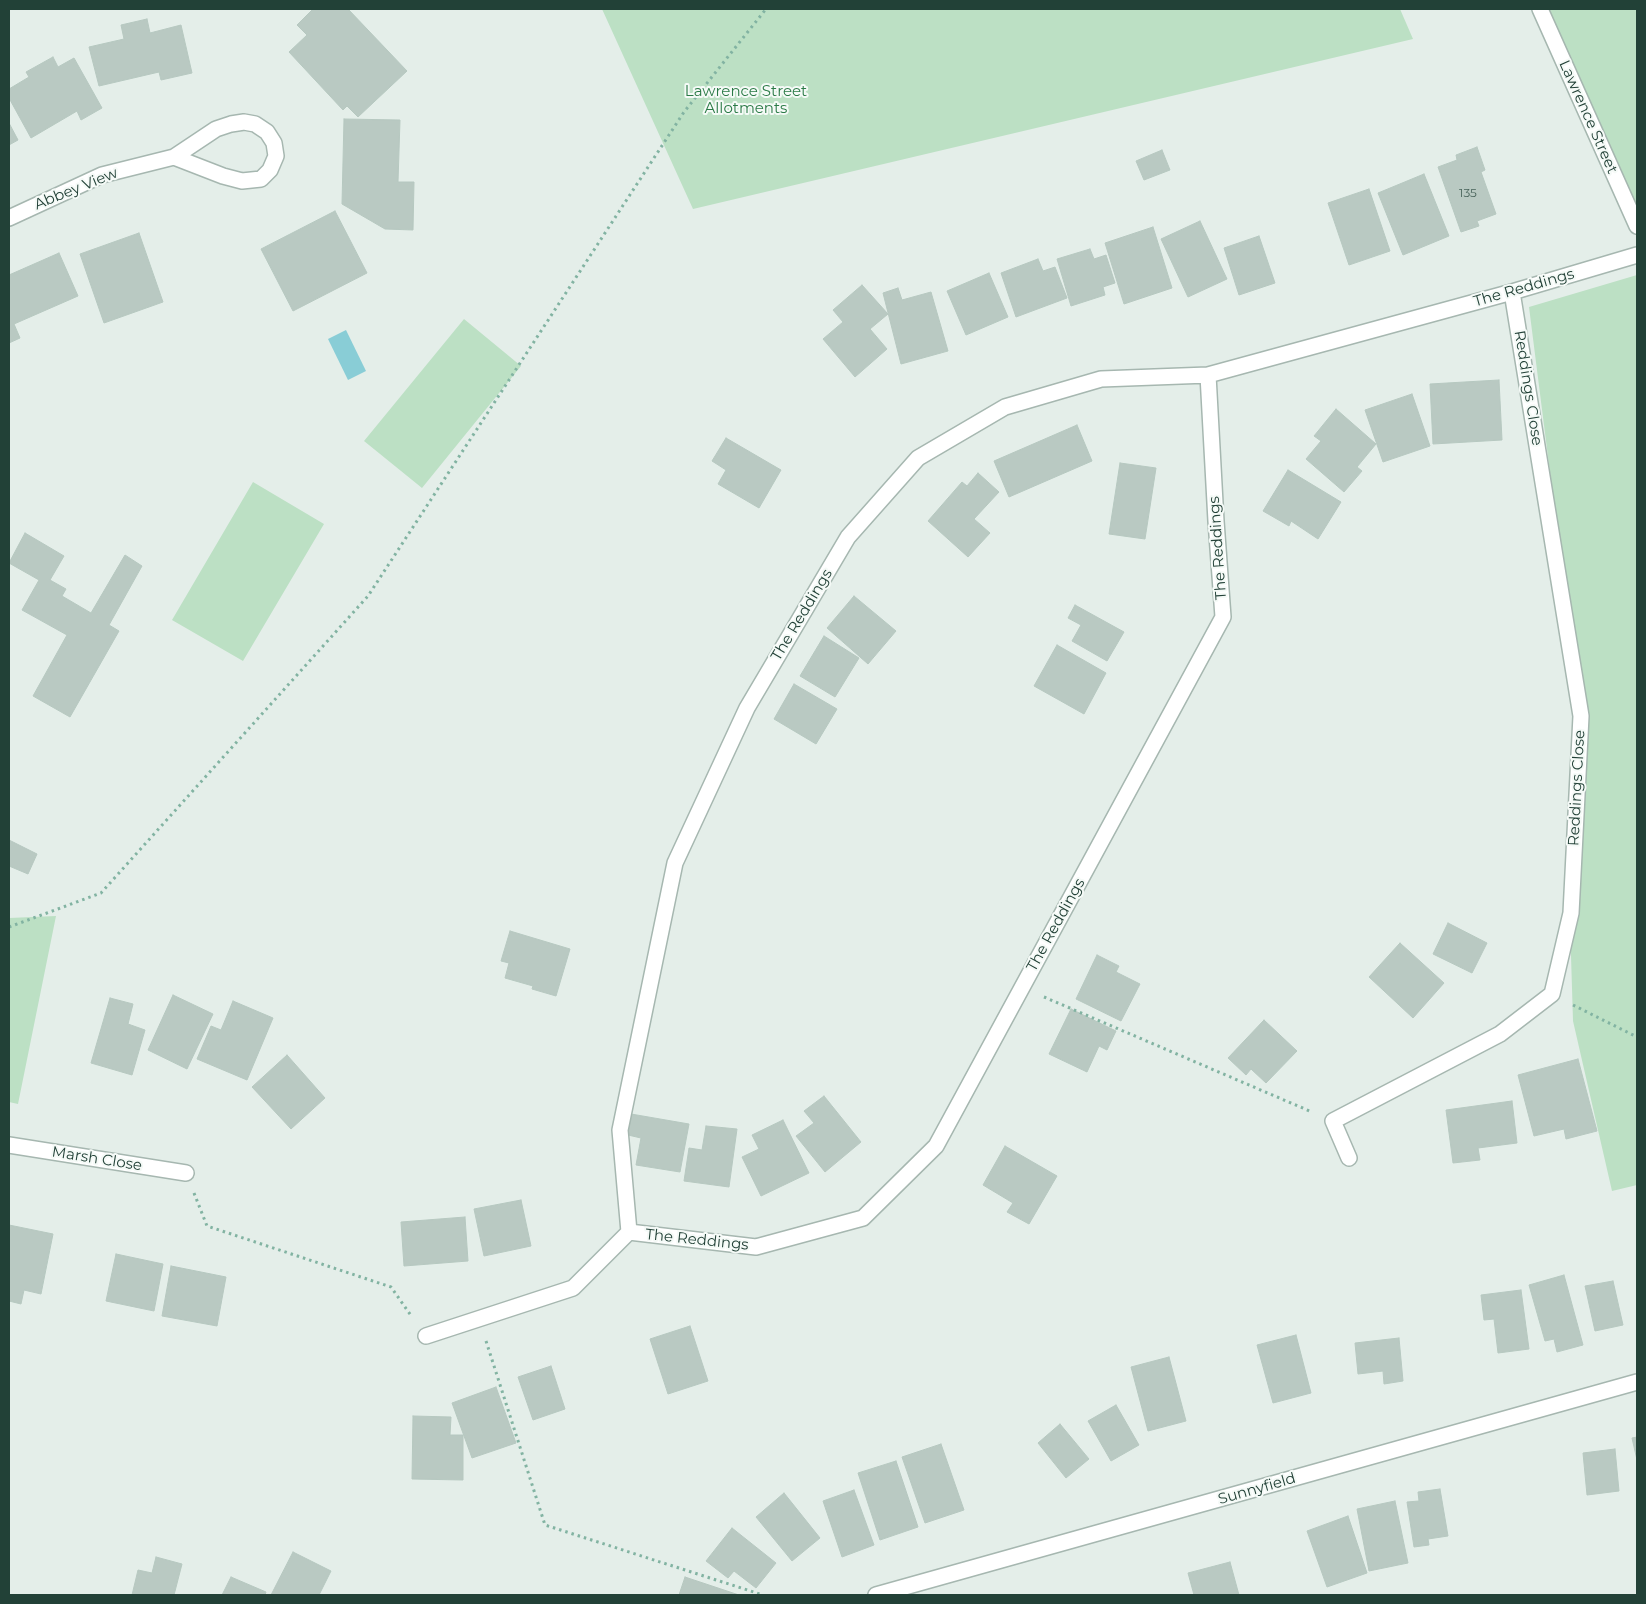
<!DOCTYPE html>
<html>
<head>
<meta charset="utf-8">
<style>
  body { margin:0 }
  #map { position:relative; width:1646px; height:1604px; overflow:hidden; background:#e4eee9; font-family:Montserrat,sans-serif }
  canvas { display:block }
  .frame { position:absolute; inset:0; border:10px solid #224137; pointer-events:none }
</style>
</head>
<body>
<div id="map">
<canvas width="1646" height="1604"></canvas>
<div class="frame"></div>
</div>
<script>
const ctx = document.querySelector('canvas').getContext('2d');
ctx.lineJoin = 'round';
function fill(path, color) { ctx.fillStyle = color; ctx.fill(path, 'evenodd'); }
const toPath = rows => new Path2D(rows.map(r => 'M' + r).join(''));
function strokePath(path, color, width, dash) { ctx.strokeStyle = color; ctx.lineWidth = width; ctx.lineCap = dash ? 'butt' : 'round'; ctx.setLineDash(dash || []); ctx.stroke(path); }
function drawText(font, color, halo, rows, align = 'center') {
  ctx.font = font + ' Montserrat,sans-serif'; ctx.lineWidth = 4; ctx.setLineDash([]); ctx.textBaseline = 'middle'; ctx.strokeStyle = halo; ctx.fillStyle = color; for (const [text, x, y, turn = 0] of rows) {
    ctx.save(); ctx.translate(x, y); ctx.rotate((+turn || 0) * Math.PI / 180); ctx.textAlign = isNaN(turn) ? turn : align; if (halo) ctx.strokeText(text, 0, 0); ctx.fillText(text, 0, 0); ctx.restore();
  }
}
fill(toPath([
  [602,9,1400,9,1413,39,693,209],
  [1540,9,1637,9,1637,226],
  [1637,275,1637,1185,1612,1191,1573,1021,1570,923,1580,709,1529,307],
  [464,319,521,366,422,488,364,441],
  [253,482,324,524,243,661,172,620],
  [56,916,18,1104,9,1102,9,918]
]), '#bce0c4');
fill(toPath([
  [346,330,366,371,348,380,328,339]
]), '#89cdd6');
const building = toPath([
  [313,9,348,9,407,71,358,117,347,106,343,110,289,52,307,35,297,25,313,9],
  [147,19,150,33,181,25,192,73,161,80,159,72,99,86,89,47,124,39,121,25,147,19],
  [53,57,58,67,74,58,102,108,81,120,77,111,31,138,9,98,9,89,29,77,26,72,53,57],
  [344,119,400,120,398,182,414,182,413,230,385,229,342,204,344,119],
  [9,123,18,140,9,145,9,123],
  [1477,147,1485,170,1481,172,1496,214,1477,221,1479,226,1461,232,1438,167,1457,160,1456,155,1477,147],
  [1162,150,1170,170,1144,180,1136,161,1162,150],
  [1424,174,1449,236,1403,255,1378,193,1424,174],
  [1369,189,1390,251,1349,265,1328,203,1369,189],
  [335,211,367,273,293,311,261,249,335,211],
  [1200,221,1227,279,1188,297,1161,239,1200,221],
  [1153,227,1172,288,1124,304,1105,243,1153,227],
  [139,233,163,302,104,323,80,254,139,233],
  [1259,236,1275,283,1239,295,1224,248,1259,236],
  [1090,249,1094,259,1106,255,1115,283,1103,287,1105,295,1071,306,1057,259,1090,249],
  [59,253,78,296,14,324,20,338,9,343,9,275,59,253],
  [1038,259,1043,271,1055,267,1067,298,1016,317,1001,273,1038,259],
  [989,273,1008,317,966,335,947,291,989,273],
  [862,285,888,314,870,329,887,349,855,377,823,339,843,322,833,310,862,285],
  [898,288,902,300,931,292,948,351,901,364,883,293,898,288],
  [1499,380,1502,440,1433,444,1430,384,1499,380],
  [1412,394,1430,446,1383,462,1365,410,1412,394],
  [1336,409,1376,444,1357,467,1362,471,1344,492,1306,459,1321,441,1314,436,1336,409],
  [1077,425,1092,461,1009,497,994,461,1077,425],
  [726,438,781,470,759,508,718,484,726,470,712,461,726,438],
  [1120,463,1156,468,1145,539,1109,534,1120,463],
  [1288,470,1341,502,1318,539,1291,521,1289,526,1263,511,1288,470],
  [978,473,999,492,974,519,990,533,968,557,928,521,962,482,967,486,978,473],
  [25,533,64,556,50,580,66,589,62,596,91,613,125,555,142,566,109,625,119,631,70,717,33,696,67,635,22,610,39,580,9,563,25,533],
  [854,596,896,631,868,664,827,628,854,596],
  [1075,605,1124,632,1107,661,1072,641,1081,625,1068,618,1075,605],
  [824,636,859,658,835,697,800,676,824,636],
  [1057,645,1106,673,1084,714,1034,686,1057,645],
  [794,684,837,709,816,744,774,719,794,684],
  [9,840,37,854,28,874,9,866,9,840],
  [1448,923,1487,943,1472,973,1433,954,1448,923],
  [510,931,570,949,556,996,532,989,533,986,505,978,509,963,501,961,510,931],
  [1400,943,1444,983,1413,1018,1369,977,1400,943],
  [1097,955,1119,966,1116,972,1140,984,1121,1021,1076,999,1097,955],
  [173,995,213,1014,187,1069,148,1050,173,995],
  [110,998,133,1004,128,1024,145,1030,132,1075,91,1063,110,998],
  [233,1001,273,1018,247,1080,197,1059,211,1026,221,1030,233,1001],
  [1071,1009,1116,1031,1107,1050,1099,1046,1087,1072,1049,1054,1071,1009],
  [1264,1020,1297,1051,1266,1083,1251,1069,1246,1075,1228,1058,1264,1020],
  [287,1055,325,1098,291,1129,252,1087,287,1055],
  [1578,1059,1597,1131,1566,1139,1564,1129,1534,1136,1518,1075,1578,1059],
  [824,1096,861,1142,825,1172,796,1136,814,1123,804,1111,824,1096],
  [1512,1101,1517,1143,1478,1148,1480,1160,1453,1163,1446,1110,1512,1101],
  [631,1114,689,1124,680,1172,636,1165,641,1138,628,1135,631,1114],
  [783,1120,809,1173,761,1196,742,1157,759,1149,752,1135,783,1120],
  [706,1126,737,1129,729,1187,684,1181,689,1148,702,1150,706,1126],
  [1005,1146,1057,1176,1029,1224,1007,1212,1013,1203,983,1185,1005,1146],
  [521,1200,531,1246,484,1256,474,1209,521,1200],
  [465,1217,468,1261,404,1266,401,1222,465,1217],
  [9,1225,53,1234,41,1294,24,1290,21,1304,9,1301,9,1225],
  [116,1254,163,1264,154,1311,106,1301,116,1254],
  [171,1266,226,1277,217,1326,162,1316,171,1266],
  [1564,1275,1583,1345,1557,1352,1554,1339,1545,1341,1529,1285,1564,1275],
  [1613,1281,1623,1325,1595,1331,1585,1286,1613,1281],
  [1521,1290,1529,1349,1498,1353,1494,1319,1484,1320,1481,1295,1521,1290],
  [690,1326,708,1381,668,1394,650,1339,690,1326],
  [1296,1335,1311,1393,1273,1403,1257,1345,1296,1335],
  [1399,1338,1403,1381,1384,1384,1383,1371,1358,1374,1355,1343,1399,1338],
  [1169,1357,1186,1421,1148,1431,1131,1367,1169,1357],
  [551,1366,565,1409,533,1420,518,1377,551,1366],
  [496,1387,516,1443,472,1458,452,1403,496,1387],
  [1116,1405,1139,1445,1111,1461,1088,1421,1116,1405],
  [413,1416,451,1417,450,1435,463,1435,463,1480,412,1479,413,1416],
  [1060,1424,1089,1459,1066,1478,1038,1443,1060,1424],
  [1637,1437,1637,1460,1632,1438,1637,1437],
  [941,1444,964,1510,925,1523,902,1457,941,1444],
  [1615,1449,1619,1491,1587,1495,1583,1453,1615,1449],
  [896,1461,918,1527,880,1540,858,1473,896,1461],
  [1440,1489,1448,1536,1428,1539,1429,1545,1414,1547,1407,1502,1419,1501,1418,1492,1440,1489],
  [854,1490,874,1545,842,1557,823,1501,854,1490],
  [784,1493,820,1538,792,1561,756,1517,784,1493],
  [1395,1501,1408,1563,1369,1571,1357,1509,1395,1501],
  [1348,1516,1367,1573,1327,1587,1307,1531,1348,1516],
  [732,1528,776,1563,756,1588,734,1571,728,1578,706,1561,732,1528],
  [293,1552,331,1571,319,1595,271,1595,293,1552],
  [156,1557,182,1564,174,1595,132,1595,138,1570,152,1573,156,1557],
  [1230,1562,1239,1595,1194,1595,1188,1573,1230,1562],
  [231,1577,266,1592,265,1595,222,1595,231,1577],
  [685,1577,739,1595,679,1595,685,1577]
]);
fill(building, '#b9c9c2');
strokePath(building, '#b6c8c0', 1);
const minor = toPath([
  [1540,9,1637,226],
  [9,218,102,175,174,157,216,129,231,124,244,122,255,124,267,132,274,143,276,156,270,170,261,179,242,181,223,176,174,157],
  [9,1145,186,1173],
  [1349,1158,1333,1121,1500,1034,1552,994,1571,913,1581,716,1512,292],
  [629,1232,620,1130,675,863,747,708,848,537,918,458,1005,407,1101,379,1208,375],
  [426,1336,573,1288,629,1232,756,1247,863,1218,936,1146,1223,617,1216,521,1208,375,1512,292,1637,255],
  [876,1595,1637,1382]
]);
strokePath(minor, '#a6b7b0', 18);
strokePath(toPath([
  [9,927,101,893,368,596,684,112,766,9],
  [1044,997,1312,1112],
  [1573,1005,1637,1037],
  [194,1193,207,1226,391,1287,412,1317],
  [486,1341,545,1525,763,1595]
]), '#82b3a2', 3, [2.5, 4]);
strokePath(minor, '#fff', 15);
drawText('12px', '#48635a', null, [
  ["135",1468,193]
]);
drawText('15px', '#2a7a46', '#f5faf7', [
  ["Lawrence Street",746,92],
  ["Allotments",746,109]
]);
drawText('15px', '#224137', '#f5faf7', [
  ["Lawrence Street",1588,117,66],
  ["Abbey View",76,189,-22],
  ["The Reddings",1524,288,-16],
  ["Reddings Close",1528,388,81],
  ["The Reddings",1218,548,-94],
  ["The Reddings",802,615,-59],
  ["Reddings Close",1577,788,-87],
  ["The Reddings",1056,925,-61],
  ["Marsh Close",97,1159,9],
  ["The Reddings",697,1240,6],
  ["Sunnyfield",1257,1489,-16]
]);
</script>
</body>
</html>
